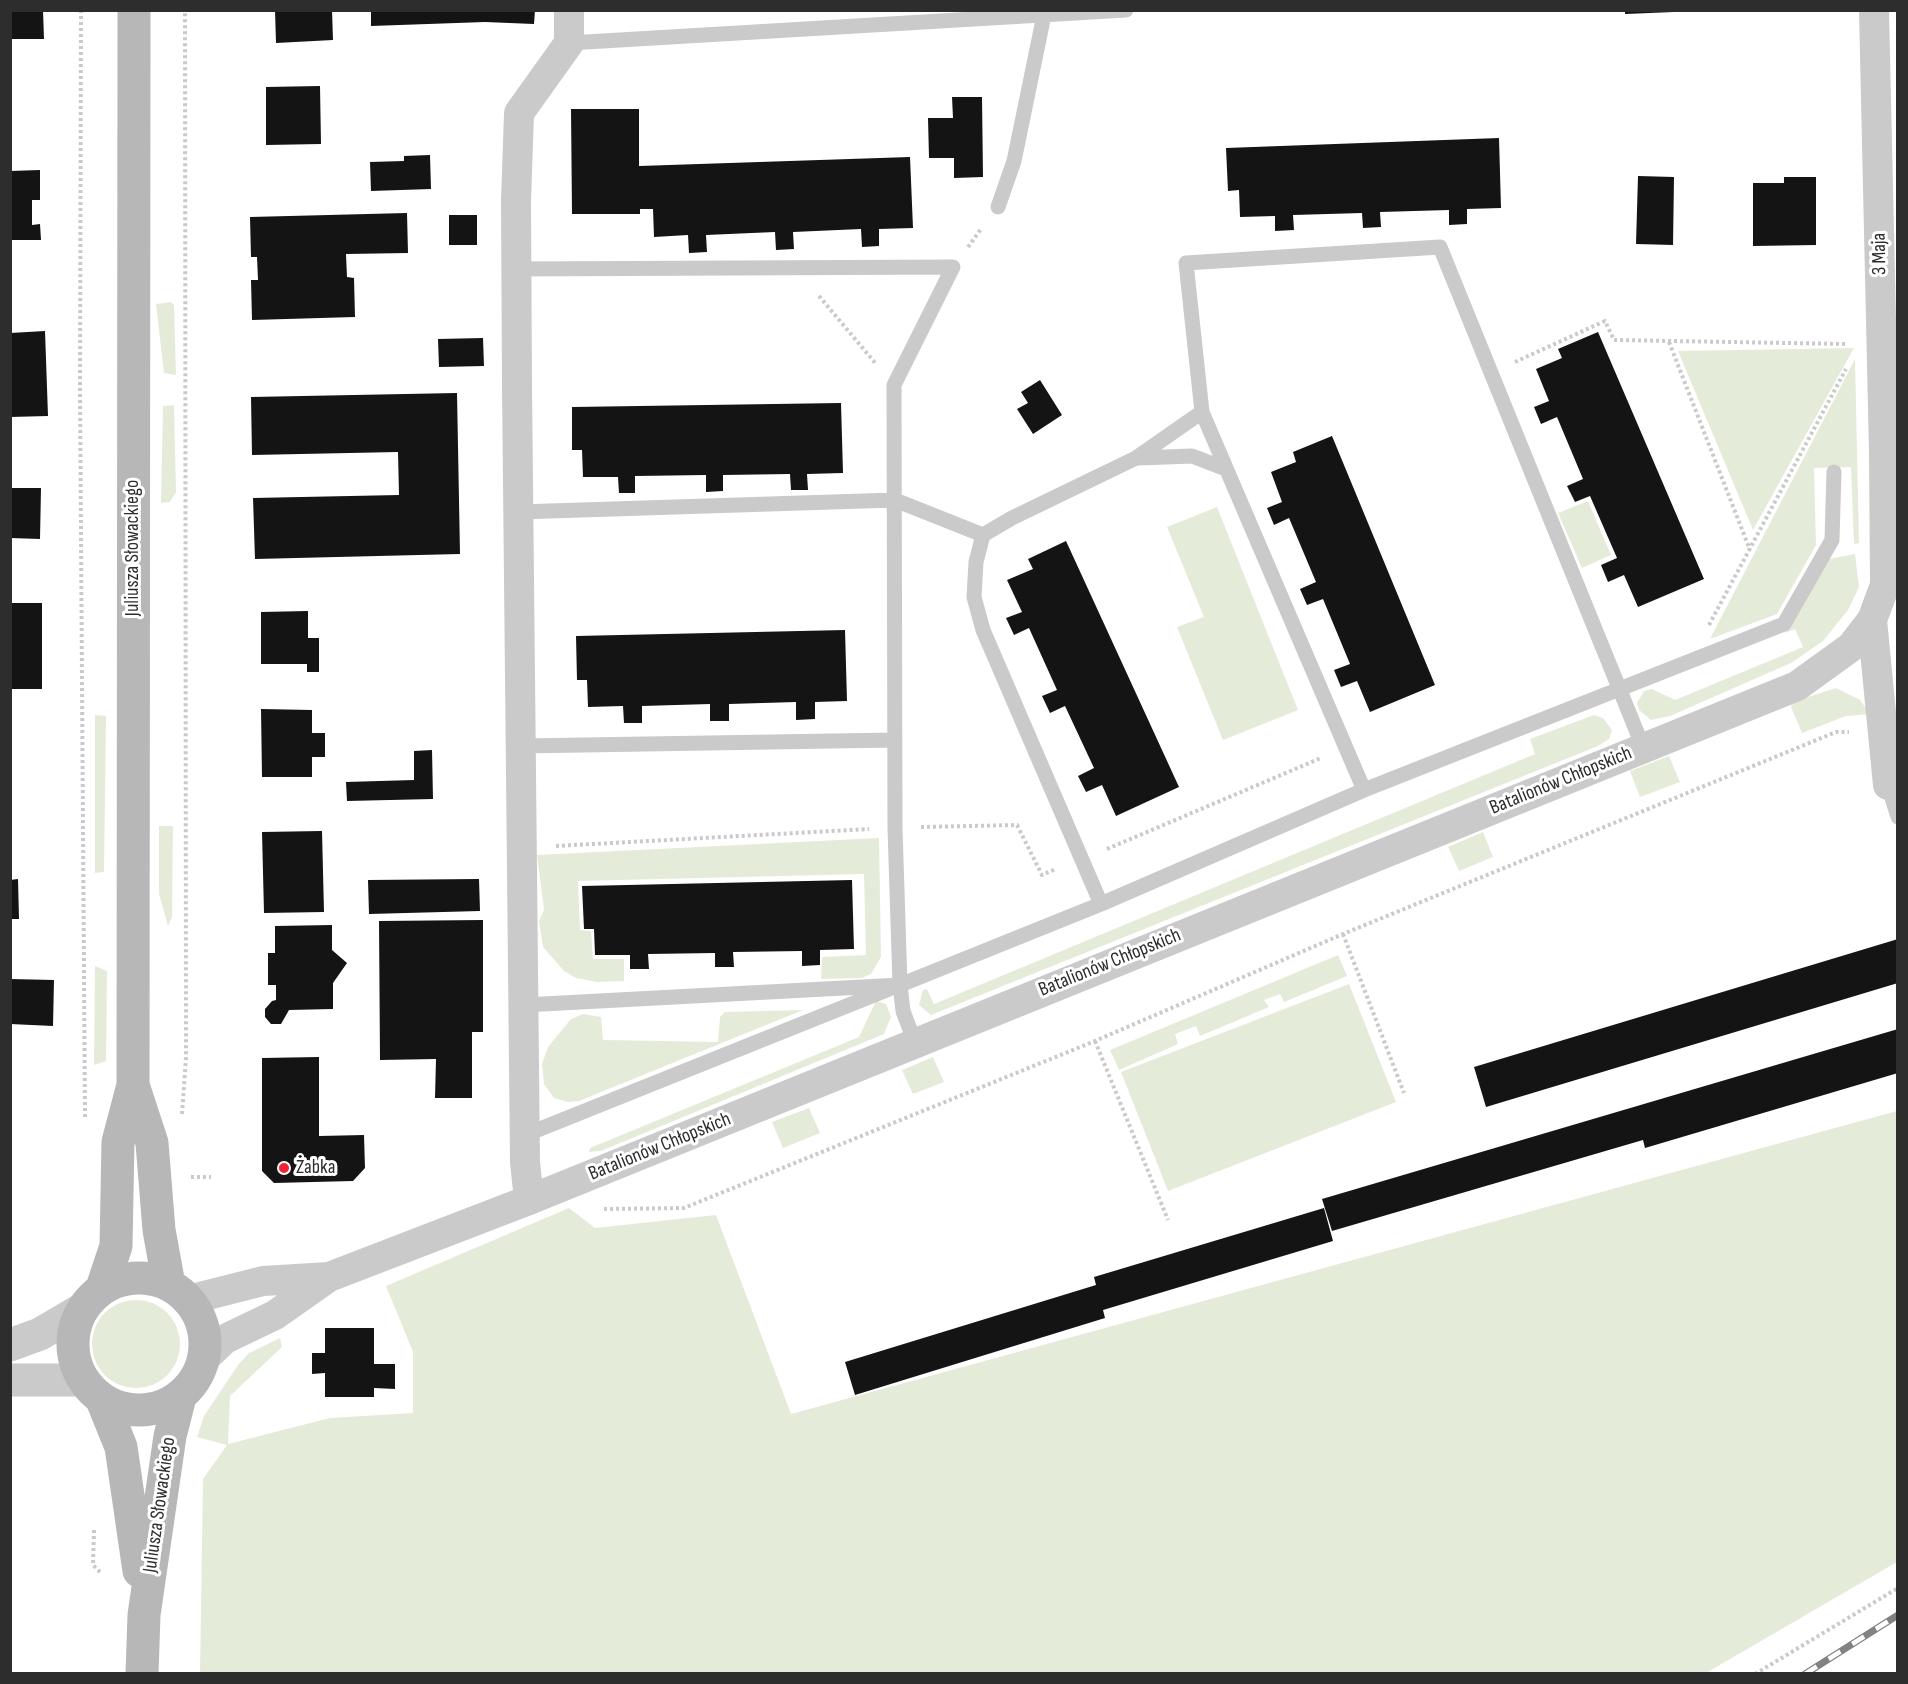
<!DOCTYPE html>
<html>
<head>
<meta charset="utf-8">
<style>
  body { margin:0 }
  #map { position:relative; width:1908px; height:1684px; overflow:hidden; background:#fff; font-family:"Sofia Sans Condensed",sans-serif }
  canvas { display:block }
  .frame { position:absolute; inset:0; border:12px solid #2d2d2d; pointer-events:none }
</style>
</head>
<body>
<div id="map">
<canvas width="1908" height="1684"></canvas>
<div class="frame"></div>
</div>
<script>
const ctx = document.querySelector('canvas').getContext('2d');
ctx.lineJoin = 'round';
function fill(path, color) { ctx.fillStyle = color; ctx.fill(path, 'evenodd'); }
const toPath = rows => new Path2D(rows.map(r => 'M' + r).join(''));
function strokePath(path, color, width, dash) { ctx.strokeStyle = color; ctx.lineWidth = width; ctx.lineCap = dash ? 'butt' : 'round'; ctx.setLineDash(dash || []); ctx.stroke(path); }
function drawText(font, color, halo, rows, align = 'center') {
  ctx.font = font + ' "Sofia Sans Condensed",sans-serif'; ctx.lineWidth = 6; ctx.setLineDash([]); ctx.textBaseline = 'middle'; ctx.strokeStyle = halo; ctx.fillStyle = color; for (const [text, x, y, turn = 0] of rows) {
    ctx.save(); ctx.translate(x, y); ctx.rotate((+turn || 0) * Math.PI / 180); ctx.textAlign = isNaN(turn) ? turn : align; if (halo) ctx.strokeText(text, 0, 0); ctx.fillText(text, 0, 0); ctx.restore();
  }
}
fill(toPath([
  [171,302,174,305,176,375,164,373,156,304],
  [1854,348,1753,530,1678,351],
  [1855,359,1859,543,1854,544,1851,467,1814,468,1816,545,1777,614,1710,639],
  [174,405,176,492,170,502,161,503,163,406],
  [1588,501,1611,555,1582,568,1558,513],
  [1217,507,1298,710,1223,740,1177,627,1204,617,1167,527],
  [1855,554,1859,587,1848,610,1823,641,1791,663,1670,716,1651,720,1639,710,1637,703,1644,691,1652,689,1675,700,1803,647,1795,629,1785,633,1792,619,1829,559],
  [1836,688,1860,700,1870,714,1846,716,1802,733,1791,707,1792,702],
  [95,715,106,716,104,872,95,873],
  [1594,715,1603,718,1612,730,1609,739,1598,746,931,1015,919,1005,923,990,927,989,934,1004,1535,754,1530,739],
  [1669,756,1680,782,1640,797,1630,771],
  [159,826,173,826,172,917,168,926,159,894],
  [1483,832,1493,857,1459,871,1448,847],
  [879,838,881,957,871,974,862,978,821,979,822,957,866,955,864,874,578,881,580,930,591,931,593,959,624,959,624,981,597,982,576,978,564,971,543,947,539,921,544,910,537,855],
  [1338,955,1347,976,1284,1002,1280,994,1264,1000,1269,1007,1200,1036,1196,1026,1175,1034,1178,1044,1119,1070,1110,1050],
  [95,966,107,971,106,1061,94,1065],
  [1349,984,1396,1102,1168,1191,1121,1072],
  [876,1001,886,1004,891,1017,884,1034,601,1151,589,1152,590,1148,859,1037],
  [803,1010,579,1101,568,1102,554,1098,544,1084,542,1064,548,1047,571,1019,583,1014,601,1017,603,1040,718,1042,720,1017,725,1012],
  [933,1057,944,1082,913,1094,902,1070],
  [809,1108,820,1133,783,1148,772,1122],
  [1897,1111,1897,1562,1706,1673,200,1673,203,1479,227,1445,197,1437,204,1416,238,1365,249,1353,280,1338,282,1347,230,1396,228,1444,330,1418,413,1413,413,1352,386,1286,569,1208,595,1228,716,1215,791,1414],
  '92 1344a44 44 0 1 1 88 0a44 44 0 1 1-88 0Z'
]), '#e4ecd9');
fill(toPath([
  [10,10,43,10,44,39,10,39],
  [275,10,332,10,333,40,276,43],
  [371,10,535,10,534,24,485,22,371,26],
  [1625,10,1673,10,1674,12,1625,14],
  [320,86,321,144,266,145,266,87],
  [952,97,982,97,983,177,954,178,954,158,929,158,928,118,953,118],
  [571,109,639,109,639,166,910,157,913,228,879,229,879,246,862,247,861,229,793,232,794,249,776,250,775,232,706,235,707,252,689,253,688,235,654,237,653,209,640,209,640,214,572,214],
  [1499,138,1501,208,1467,209,1467,224,1449,225,1449,210,1380,212,1381,227,1363,228,1362,213,1293,215,1294,230,1275,231,1275,216,1240,217,1239,190,1228,191,1226,148],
  [430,155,431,189,371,191,370,162,404,161,404,156],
  [40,170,40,200,32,200,32,225,40,224,41,240,10,240,10,171],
  [1638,176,1674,177,1673,245,1636,244],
  [1784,177,1816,177,1816,245,1753,246,1753,183,1784,183],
  [407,213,408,253,346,254,347,277,354,278,355,317,252,320,251,280,258,280,257,257,251,257,250,217],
  [449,215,477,215,477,245,449,245],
  [45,331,48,416,10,417,10,333],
  [1598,332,1704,579,1638,607,1624,575,1608,582,1601,565,1617,558,1590,496,1575,502,1567,486,1583,479,1557,417,1541,424,1534,407,1549,401,1536,369,1562,358,1558,349],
  [483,338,484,366,439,367,438,339],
  [1040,380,1062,415,1033,434,1017,409,1028,403,1021,392],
  [457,393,460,554,255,559,253,498,399,495,398,452,252,455,251,397],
  [841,403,843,473,807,474,808,490,791,490,790,474,723,475,723,491,706,492,706,475,635,476,635,493,619,493,618,477,583,477,582,450,572,450,572,407],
  [1332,436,1435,685,1370,712,1357,681,1341,687,1334,670,1350,664,1323,599,1307,605,1300,589,1316,582,1289,518,1274,525,1267,508,1282,502,1271,472,1296,462,1293,452],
  [10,488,41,488,40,539,10,538],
  [1066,541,1179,787,1116,816,1102,785,1086,792,1078,776,1094,768,1065,706,1050,713,1042,696,1057,690,1029,628,1014,635,1006,618,1022,612,1007,580,1033,569,1028,559],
  [10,603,42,603,42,689,10,689],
  [308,611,308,638,319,638,319,672,307,672,307,664,261,664,261,612],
  [845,630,847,701,815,702,815,719,796,720,796,702,729,704,729,721,710,721,710,704,642,706,642,723,624,723,623,706,588,707,587,680,577,680,576,636],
  [261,709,312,710,312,733,325,733,325,757,312,757,312,777,262,777],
  [432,750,433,799,347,801,346,782,414,780,414,751],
  [322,831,324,912,264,913,262,832],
  [18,879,19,919,10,919,10,880],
  [479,879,480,911,369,914,368,880],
  [852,880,854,949,820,950,820,965,802,966,802,951,733,952,734,967,715,967,715,953,648,954,649,969,630,969,630,955,595,955,594,929,584,929,582,886],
  [483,920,483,1032,472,1032,472,1098,435,1098,436,1059,380,1060,379,921],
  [332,925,332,950,347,963,333,983,333,1009,289,1010,281,1024,271,1024,265,1017,265,1009,272,1001,276,1000,276,985,268,985,268,953,275,953,275,926],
  [1898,939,1898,983,1486,1107,1474,1067],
  [10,979,54,980,53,1026,10,1024],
  [1898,1029,1898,1073,1645,1148,1643,1140,1332,1231,1322,1199],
  [319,1057,319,1136,364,1135,365,1168,353,1181,274,1183,262,1171,262,1058],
  [1324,1208,1333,1241,1103,1310,1105,1318,855,1395,845,1362,1096,1285,1094,1277],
  [325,1328,374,1328,374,1364,395,1364,395,1389,374,1388,374,1397,325,1397,325,1373,312,1374,312,1353,325,1353]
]), '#141414');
strokePath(toPath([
  [81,10,80,389,85,1117],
  [968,247,981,229],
  [819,296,876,364],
  [1669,342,1750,550],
  [1515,362,1605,321,1614,340,1846,344],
  [1709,625,1846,369],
  [921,827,1017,825,1042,875,1056,869],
  [556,846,869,829],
  [1107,849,1321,758],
  [1343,934,1404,1093],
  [1095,1041,1168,1220],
  [182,1114,186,1058,185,10],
  [191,1177,211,1177],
  [604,1209,684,1208,1095,1041,1343,934,1836,732,1849,732],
  [94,1530,93,1565,101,1573],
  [1755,1674,1898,1588]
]), '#cacaca', 4, [3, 3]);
strokePath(toPath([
  [569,43,1126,10],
  [998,207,1014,161,1044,15],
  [516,269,953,267,894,385,895,828,900,985,903,1011,915,1043],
  [1139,458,1192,456,1226,469],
  [518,512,895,500,983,535,1012,518,1136,458,1202,412],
  [983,535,976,562,974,597,983,630,1101,904],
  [521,746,895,740],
  [1888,785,1898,817],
  [1364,790,1202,412,1186,263,1440,247,1643,747],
  [524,1005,900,985,1101,904,1364,790,1784,624,1832,540,1834,472],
  [525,1135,889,989]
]), '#cacaca', 15);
strokePath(toPath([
  [1874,10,1884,453,1885,585,1872,620,1888,785],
  [529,1200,525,1162,517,385,516,201,519,113,569,43,569,10],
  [188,1300,263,1281,329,1277],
  [204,1359,225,1339,275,1315,329,1277,529,1200,1797,686,1851,647,1872,620]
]), '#cacaca', 30);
strokePath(toPath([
  [10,1345,40,1334,81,1310],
  [10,1380,82,1380]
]), '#cacaca', 33);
strokePath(toPath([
  [133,1085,152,1143,159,1230,169,1285],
  '73 1344a66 66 0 1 1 132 0a66 66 0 1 1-132 0Z',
  [102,1288,116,1246,118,1142,133,1085,134,10],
  [102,1400,121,1447,139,1571],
  [142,1674,144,1615,170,1436,180,1397]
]), '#b7b7b7', 33);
const rail = toPath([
  [1805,1674,1898,1615]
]);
strokePath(rail, '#828282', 7);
strokePath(rail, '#fff', 4.5, [14]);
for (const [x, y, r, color] of [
  [284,1168,6,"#f12138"]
]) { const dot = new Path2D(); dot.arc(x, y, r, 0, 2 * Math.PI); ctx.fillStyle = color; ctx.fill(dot); strokePath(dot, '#fff', 2); }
drawText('20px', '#2d2d2d', '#fff', [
  ["3 Maja",1880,254,-91],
  ["Juliusza Słowackiego",133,548,-90],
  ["Batalionów Chłopskich",1561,781,-22],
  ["Batalionów Chłopskich",1110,963,-22],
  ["Batalionów Chłopskich",660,1147,-22],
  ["Juliusza Słowackiego",160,1505,-82]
]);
drawText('20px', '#2d2d2d', '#fff', [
  ["Żabka",296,1168]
], 'left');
</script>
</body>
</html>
